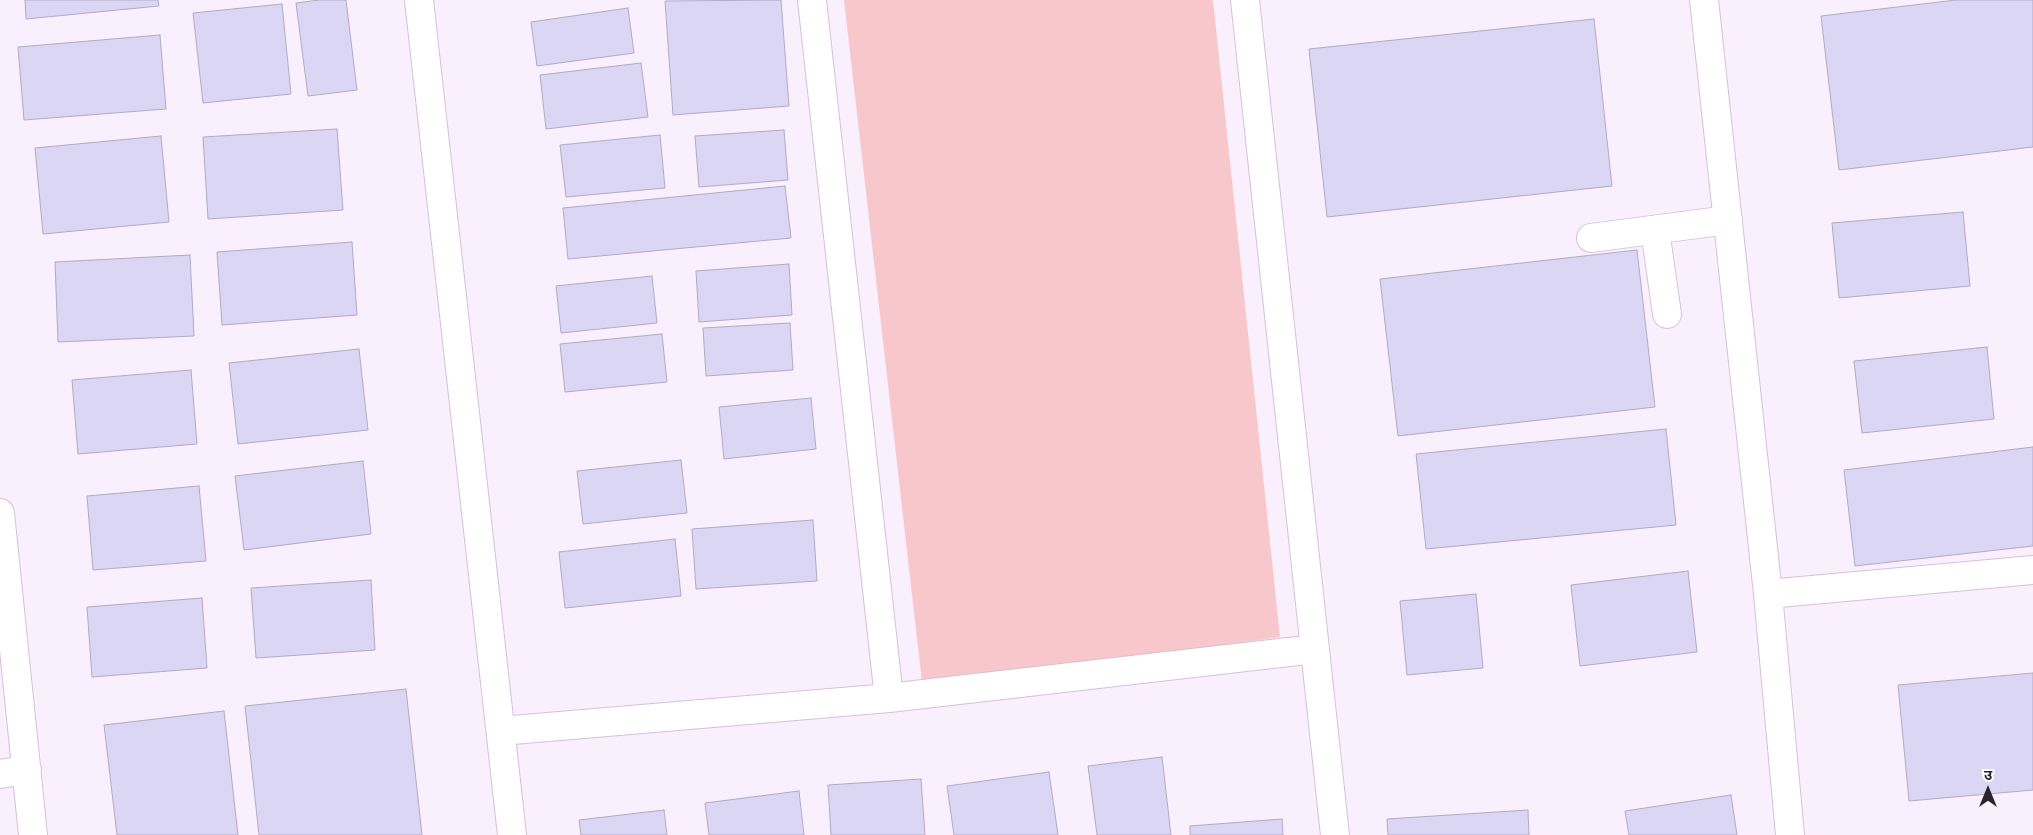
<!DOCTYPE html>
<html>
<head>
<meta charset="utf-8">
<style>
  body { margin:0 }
  #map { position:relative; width:2033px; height:835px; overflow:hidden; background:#fcfcfc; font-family:Ubuntu,"Noto Sans Devanagari",sans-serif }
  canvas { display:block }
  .north { position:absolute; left:1963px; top:765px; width:50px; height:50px; -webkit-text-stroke:4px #fcfcfc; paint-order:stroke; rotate:0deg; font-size:14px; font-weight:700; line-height:20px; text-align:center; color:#2b242d }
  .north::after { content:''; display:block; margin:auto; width:18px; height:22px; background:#2b242d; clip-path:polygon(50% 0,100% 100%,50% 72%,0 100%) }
</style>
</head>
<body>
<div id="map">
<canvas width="2033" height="835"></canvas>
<div class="north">उ</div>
</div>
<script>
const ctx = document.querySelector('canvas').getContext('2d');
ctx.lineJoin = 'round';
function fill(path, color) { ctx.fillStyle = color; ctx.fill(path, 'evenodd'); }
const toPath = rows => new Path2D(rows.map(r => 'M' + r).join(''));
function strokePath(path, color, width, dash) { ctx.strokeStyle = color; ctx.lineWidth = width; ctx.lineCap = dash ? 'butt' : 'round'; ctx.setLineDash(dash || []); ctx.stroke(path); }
fill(toPath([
  [0,0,2033,0,2033,835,0,835]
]), '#faf0fd');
fill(toPath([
  [844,0,1213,0,1280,637,923,691]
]), '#f8c7cb');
const building = toPath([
  [25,0,158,0,159,6,26,19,25,0],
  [319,0,346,0,357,90,308,96,296,3,319,0],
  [781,0,789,106,673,115,665,1,781,0],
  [1956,0,2033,0,2033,147,1839,170,1821,16,1956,0],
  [282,4,291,94,203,103,193,13,282,4],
  [628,8,634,53,537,66,531,22,628,8],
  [1594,19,1612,186,1327,217,1309,49,1594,19],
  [160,35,166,109,24,120,18,47,160,35],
  [641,63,648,117,546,129,540,75,641,63],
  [337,129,343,210,208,219,203,137,337,129],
  [784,130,788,180,699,187,695,136,784,130],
  [660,135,665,188,566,197,560,145,660,135],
  [161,136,169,222,43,234,35,148,161,136],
  [785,186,791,238,568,259,563,208,785,186],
  [1963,212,1970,286,1839,298,1832,223,1963,212],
  [352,242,357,315,222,325,217,252,352,242],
  [1637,250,1655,407,1398,436,1380,279,1637,250],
  [190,255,194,336,58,342,55,262,190,255],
  [789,264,792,315,699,322,696,271,789,264],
  [652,276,657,323,561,333,556,286,652,276],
  [790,323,793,370,706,376,703,328,790,323],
  [662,334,667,382,565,392,560,344,662,334],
  [1987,347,1994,419,1862,433,1854,361,1987,347],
  [359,349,368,430,238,444,229,363,359,349],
  [191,370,197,444,78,454,72,380,191,370],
  [811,398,816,449,724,459,719,407,811,398],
  [1666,429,1676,525,1426,549,1416,454,1666,429],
  [2033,447,2033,546,1855,566,1844,470,2033,447],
  [681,460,687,513,583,524,577,471,681,460],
  [363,461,371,534,244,550,235,476,363,461],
  [199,486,206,561,93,570,87,496,199,486],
  [813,520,817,581,696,589,692,529,813,520],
  [675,539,681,596,565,608,559,552,675,539],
  [1688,571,1697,652,1580,666,1571,585,1688,571],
  [371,580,375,650,256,658,251,588,371,580],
  [1476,594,1483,668,1407,675,1400,601,1476,594],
  [202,598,207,668,92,677,87,607,202,598],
  [2033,673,2033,790,1909,801,1898,685,2033,673],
  [406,689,422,835,259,835,245,706,406,689],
  [224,711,238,835,117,835,104,725,224,711],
  [1162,757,1171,835,1097,835,1088,766,1162,757],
  [1049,772,1058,835,954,835,947,786,1049,772],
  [921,779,925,835,831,835,828,785,921,779],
  [799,791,804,835,709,835,705,803,799,791],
  [1731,795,1737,835,1629,835,1625,811,1731,795],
  [664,810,667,835,581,835,579,820,664,810],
  [1528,810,1529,835,1388,835,1387,819,1528,810],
  [1282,819,1283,835,1190,835,1190,826,1282,819]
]);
fill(building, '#dad6f3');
strokePath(building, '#b0abc8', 1);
const minor = toPath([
  [419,0,512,835],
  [812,0,889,698],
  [1245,0,1335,835],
  [1704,0,1768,594,1790,835],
  [1655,230,1667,314],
  [1591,238,1728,220],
  [0,513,33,835],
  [1768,594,2033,570],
  [501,731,889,698,1315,649],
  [0,774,27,770]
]);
strokePath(minor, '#d4c1d9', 30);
strokePath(minor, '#fff', 28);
</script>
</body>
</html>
